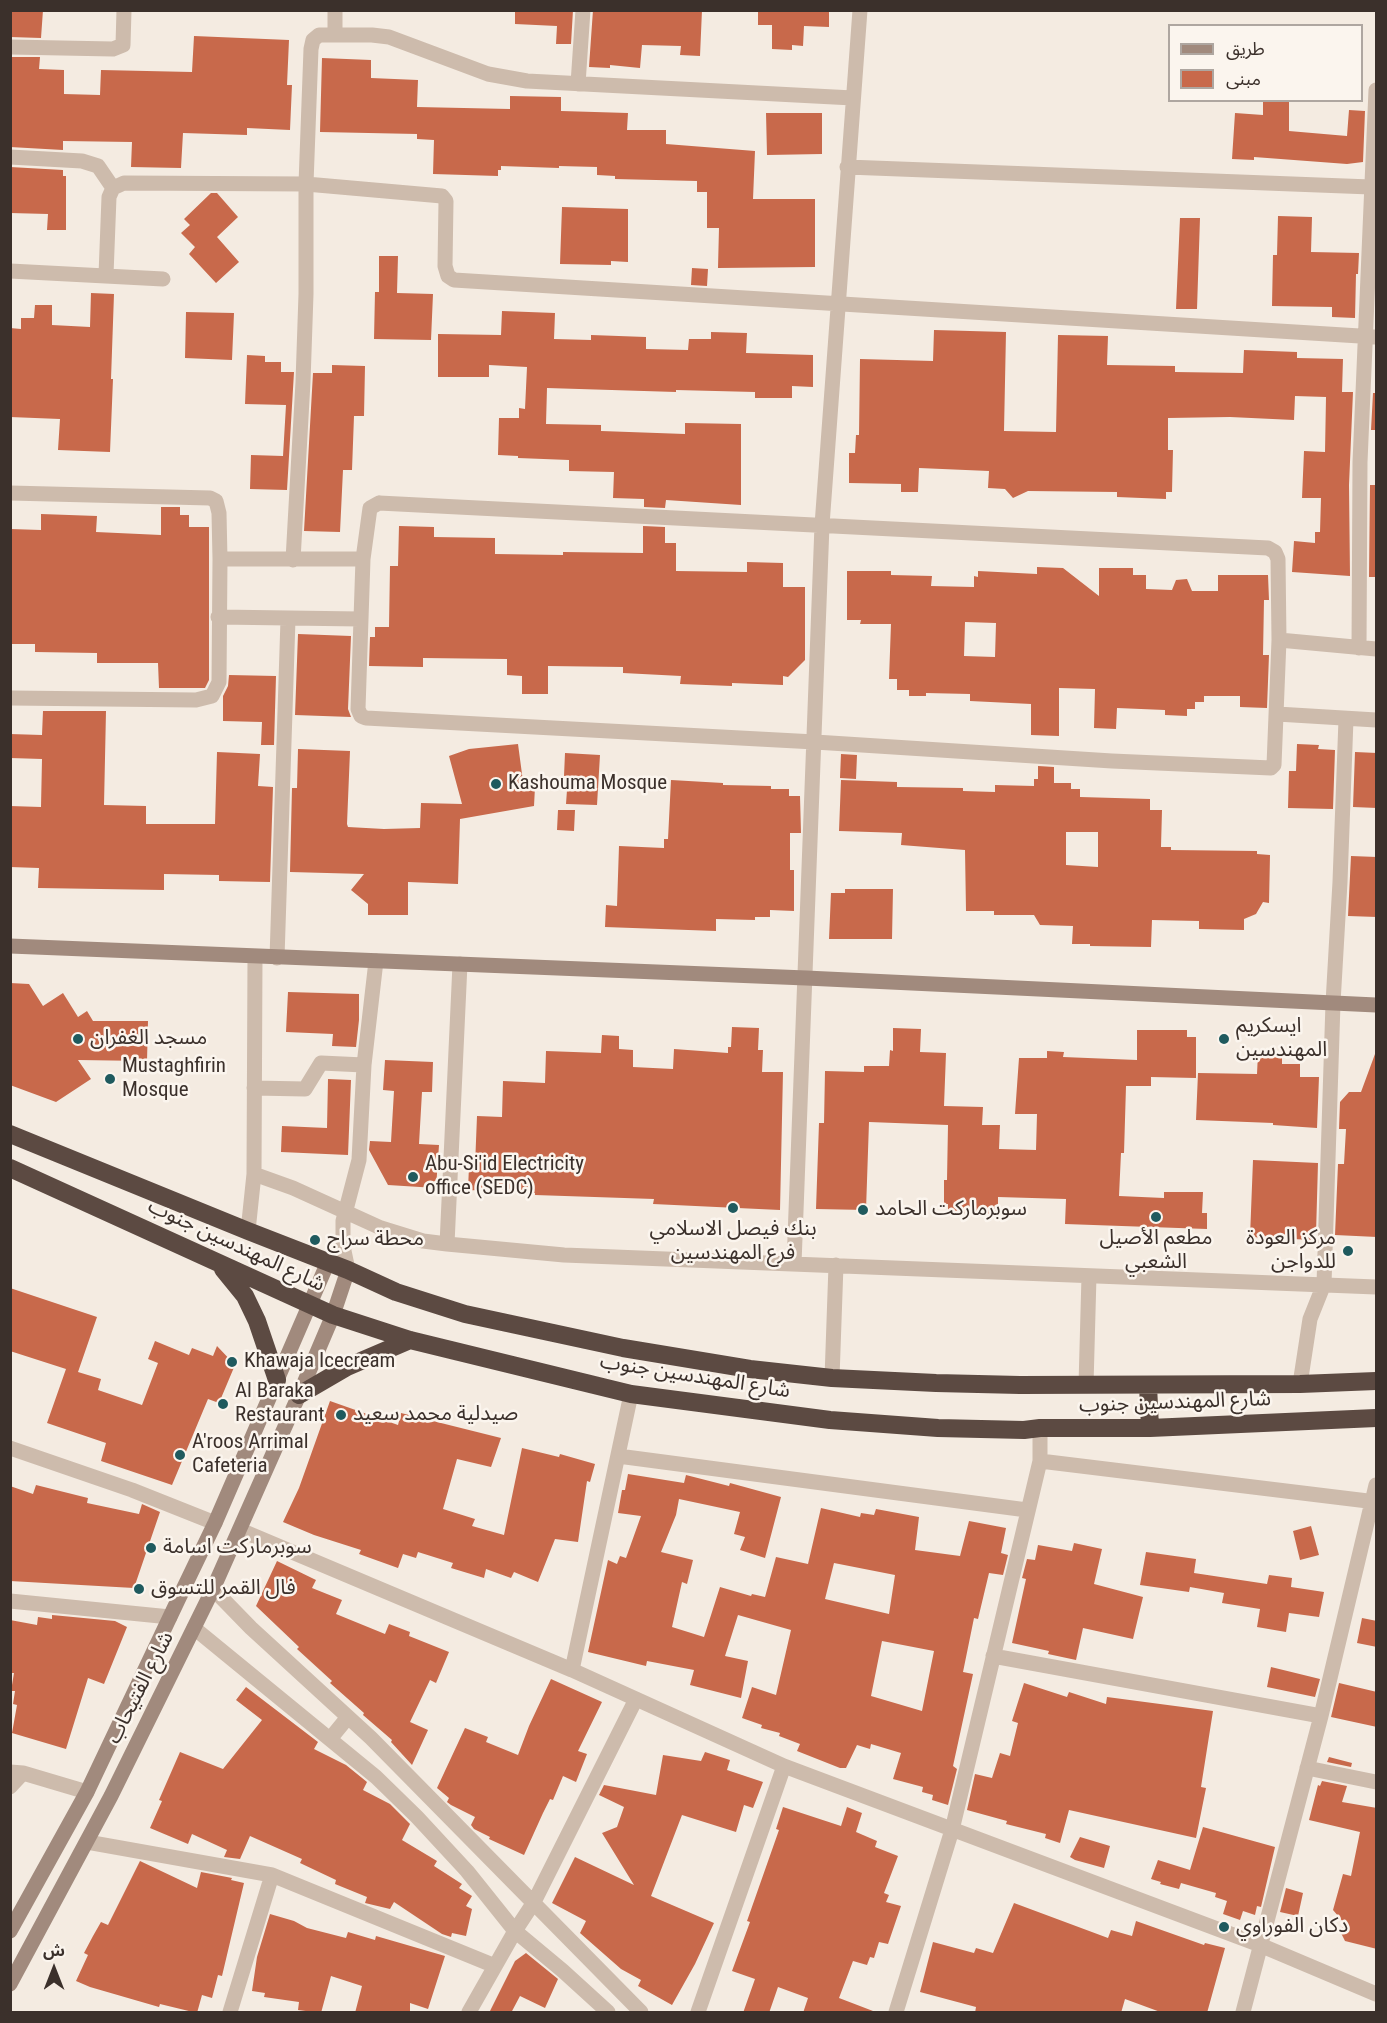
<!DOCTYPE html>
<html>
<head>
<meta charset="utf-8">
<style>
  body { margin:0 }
  #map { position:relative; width:1387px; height:2023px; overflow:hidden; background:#f4ebe1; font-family:"Roboto Condensed","Noto Sans Arabic",sans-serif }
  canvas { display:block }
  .frame { position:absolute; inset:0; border:12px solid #3b302b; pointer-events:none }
  .legend { position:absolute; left:1168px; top:24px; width:195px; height:78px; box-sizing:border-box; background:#fbf5ee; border:2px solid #aea6a0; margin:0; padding:8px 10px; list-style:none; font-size:18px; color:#3b302b }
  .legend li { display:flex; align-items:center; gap:12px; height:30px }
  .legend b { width:30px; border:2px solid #aea6a0 }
  .north { position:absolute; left:24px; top:1939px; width:60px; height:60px; -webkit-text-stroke:4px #fbf5ee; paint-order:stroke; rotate:0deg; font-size:16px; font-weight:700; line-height:24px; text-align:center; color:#3b302b }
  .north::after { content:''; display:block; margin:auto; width:21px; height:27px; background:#3b302b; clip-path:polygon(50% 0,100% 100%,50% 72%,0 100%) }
</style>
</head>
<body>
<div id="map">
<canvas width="1387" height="2023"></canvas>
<div class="frame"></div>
<ul class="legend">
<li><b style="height:8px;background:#a18a7d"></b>طريق</li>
<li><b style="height:16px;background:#c8694b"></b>مبنى</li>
</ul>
<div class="north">ش</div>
</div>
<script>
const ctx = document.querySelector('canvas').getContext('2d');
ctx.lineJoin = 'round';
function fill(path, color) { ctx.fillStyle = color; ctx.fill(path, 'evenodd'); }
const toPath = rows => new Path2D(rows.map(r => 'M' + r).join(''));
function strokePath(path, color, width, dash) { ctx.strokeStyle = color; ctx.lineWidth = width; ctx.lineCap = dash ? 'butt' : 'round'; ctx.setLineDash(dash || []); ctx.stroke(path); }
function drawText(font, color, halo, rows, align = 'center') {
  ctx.font = font + ' "Roboto Condensed","Noto Sans Arabic",sans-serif'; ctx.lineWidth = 5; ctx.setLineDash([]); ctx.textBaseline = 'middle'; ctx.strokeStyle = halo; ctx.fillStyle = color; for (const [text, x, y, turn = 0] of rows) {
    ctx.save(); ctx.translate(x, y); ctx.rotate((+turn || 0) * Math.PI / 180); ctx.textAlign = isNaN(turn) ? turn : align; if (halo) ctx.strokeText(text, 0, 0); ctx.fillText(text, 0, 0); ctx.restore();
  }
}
fill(toPath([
  [10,10,43,10,41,38,10,37],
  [515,10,573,10,571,44,556,44,557,26,515,24],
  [593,10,702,10,700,56,680,55,681,46,642,45,640,68,610,65,610,68,589,67],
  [758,10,829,10,829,27,804,26,803,46,792,45,792,50,772,49,772,25,758,25],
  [194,36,289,40,287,85,292,85,290,130,247,128,247,135,183,133,181,168,131,167,132,142,63,141,63,150,10,147,10,57,40,57,39,69,64,70,64,94,100,95,101,70,192,72],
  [322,58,371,60,371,78,418,80,417,107,510,109,510,96,561,97,561,111,628,113,627,130,666,130,666,144,755,151,753,199,815,199,815,267,718,268,719,228,707,228,707,192,697,192,697,181,615,179,615,176,597,175,597,167,559,166,559,168,501,166,501,170,498,170,498,176,433,174,434,140,417,139,417,134,320,132],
  [1263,100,1289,100,1289,131,1347,136,1349,110,1365,111,1363,162,1347,164,1254,157,1254,160,1232,159,1235,113,1263,115],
  [766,113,822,113,822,154,767,155],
  [10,167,63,170,63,176,66,176,66,230,47,230,48,214,10,213],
  [211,193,217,193,238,217,217,237,239,262,216,283,189,254,195,247,181,233,190,225,184,219],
  [562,207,628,209,628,262,611,261,611,265,560,264],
  [1278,216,1312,217,1311,252,1359,253,1358,274,1356,274,1355,318,1332,317,1332,307,1272,306,1273,255,1277,255],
  [1180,218,1200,218,1197,309,1176,309],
  [379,256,398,256,397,293,433,294,431,340,374,339,375,292,379,292],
  [692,268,708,269,707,286,691,285],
  [91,293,114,294,111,379,113,379,110,452,58,450,60,419,10,417,10,328,21,329,21,318,34,318,35,305,52,305,52,325,90,327],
  [502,311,555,313,554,339,591,340,591,335,646,337,646,349,688,350,689,339,711,339,711,332,747,333,746,353,813,355,813,387,792,386,792,398,755,398,755,392,676,390,676,392,547,388,546,424,601,425,601,431,685,434,685,423,741,424,741,505,666,500,665,508,644,507,644,499,613,498,614,472,569,471,569,460,518,458,518,456,498,455,499,418,519,418,519,408,525,409,527,367,489,365,489,377,438,377,438,334,501,335],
  [186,312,234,313,232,360,185,358],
  [934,330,1006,332,1004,431,1056,432,1058,335,1108,336,1107,365,1175,366,1175,372,1243,373,1244,350,1297,352,1297,358,1343,359,1342,392,1353,392,1349,485,1350,576,1292,572,1294,541,1315,543,1315,532,1320,532,1321,498,1302,498,1304,451,1325,452,1326,397,1295,396,1294,420,1230,417,1168,418,1168,450,1173,450,1172,492,1166,492,1166,499,1117,497,1117,492,1028,491,1013,498,1005,489,988,488,989,471,919,468,918,492,901,492,901,484,849,483,849,453,855,453,856,435,859,435,860,359,933,361],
  [247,355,265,356,265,362,281,362,281,372,294,372,287,490,250,489,251,455,283,456,286,405,245,404],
  [332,365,365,366,364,416,354,416,352,470,343,470,340,532,304,531,313,373,332,373],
  [1373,393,1377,393,1377,430,1371,430],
  [1370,485,1377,485,1377,577,1369,577],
  [161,507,180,507,180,515,189,515,189,527,209,527,209,680,205,688,159,688,158,663,97,663,97,653,35,652,35,644,10,644,10,529,41,530,41,514,97,516,96,532,161,535],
  [399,526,434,527,434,537,495,538,495,554,563,555,563,552,643,553,643,526,665,527,665,543,676,543,676,571,747,572,747,562,783,563,783,587,805,587,805,660,788,677,783,676,783,685,732,683,732,686,680,684,681,676,623,673,623,667,548,666,548,694,522,694,522,676,507,675,507,659,423,658,423,667,369,666,370,637,375,637,375,627,389,627,390,566,398,566],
  [1037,567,1063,568,1099,596,1099,568,1133,568,1133,575,1146,575,1146,589,1172,590,1176,580,1187,579,1192,591,1218,591,1218,575,1268,575,1269,600,1264,600,1263,655,1269,655,1267,708,1240,707,1240,696,1204,696,1204,702,1195,702,1195,709,1187,709,1187,716,1165,715,1165,710,1117,708,1116,729,1094,728,1095,689,1059,688,1059,736,1031,735,1031,704,970,701,970,694,926,693,926,696,909,696,909,690,897,690,897,679,889,679,891,624,860,624,861,620,847,620,847,571,891,571,891,575,932,576,931,586,974,587,974,576,978,577,978,571,1037,574],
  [965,622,996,623,995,657,964,656],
  [298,634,351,636,348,709,351,717,295,715],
  [229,675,276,676,274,745,261,745,262,722,223,721,223,696,228,686],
  [43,711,106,711,104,805,146,806,146,824,215,824,217,752,260,754,258,786,273,787,270,882,219,881,219,875,164,874,164,890,38,888,39,868,10,867,10,806,41,807,42,759,10,758,10,734,42,735],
  [518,744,524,789,535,787,534,806,460,819,458,884,408,882,408,915,368,915,368,904,351,890,364,874,290,872,292,788,297,788,298,749,350,751,347,824,348,827,384,829,420,828,421,803,462,804,449,756,469,749],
  [1297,744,1319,745,1318,749,1335,750,1333,809,1288,808,1289,771,1296,771],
  [1355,752,1377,753,1377,808,1353,807],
  [565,753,600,755,597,805,566,804,568,776,564,776],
  [841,754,857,755,856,779,840,778],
  [1038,766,1054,767,1054,783,1071,783,1071,789,1080,789,1080,797,1150,799,1150,810,1162,810,1161,847,1171,847,1171,850,1257,851,1257,854,1270,855,1269,903,1263,902,1256,914,1244,919,1244,930,1199,929,1199,921,1152,920,1151,947,1090,946,1090,944,1072,944,1073,926,1040,925,1034,915,994,915,994,911,966,911,965,850,901,845,902,833,839,831,841,780,897,782,897,787,963,788,963,791,995,792,995,785,1034,786,1034,779,1038,779],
  [1066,832,1098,832,1098,867,1066,865],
  [671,780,723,783,723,785,771,786,771,789,789,789,789,796,800,796,801,833,790,833,790,870,794,870,794,911,770,910,770,917,755,917,755,920,716,919,716,931,605,927,606,905,617,906,619,846,664,848,664,839,668,839],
  [558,810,575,810,574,831,557,830],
  [1351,856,1377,857,1377,917,1348,916],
  [845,889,893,889,892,939,829,939,831,893,845,893],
  [10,983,29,984,43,1006,63,993,78,1017,87,1011,93,1021,148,1021,147,1061,78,1060,91,1079,56,1102,10,1085],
  [288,992,359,994,359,1020,356,1047,332,1046,333,1034,286,1032],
  [732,1027,759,1028,758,1050,763,1050,762,1072,783,1072,780,1210,653,1204,654,1199,535,1195,535,1193,468,1190,469,1166,475,1166,477,1116,502,1117,503,1081,545,1083,546,1051,601,1053,602,1035,619,1036,619,1049,633,1050,633,1067,673,1069,674,1049,728,1053,728,1047,731,1047],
  [893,1028,921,1029,920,1052,946,1053,944,1106,983,1107,982,1125,1000,1125,999,1149,1036,1150,1037,1114,1015,1114,1019,1058,1047,1058,1047,1051,1064,1052,1063,1057,1137,1060,1137,1030,1187,1030,1187,1037,1196,1037,1196,1078,1151,1077,1151,1086,1126,1086,1124,1153,1121,1153,1119,1196,1164,1198,1164,1192,1203,1192,1202,1213,1207,1213,1207,1229,1065,1224,1066,1199,998,1197,998,1214,948,1213,948,1204,944,1204,944,1180,947,1180,948,1125,869,1122,866,1210,816,1209,819,1123,824,1123,825,1071,864,1072,864,1066,889,1066,890,1050,893,1051],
  [1258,1053,1282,1054,1282,1064,1300,1064,1300,1077,1319,1077,1317,1128,1273,1125,1273,1123,1196,1120,1198,1073,1257,1074],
  [1375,1054,1377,1237,1335,1235,1338,1164,1344,1164,1346,1129,1339,1129,1340,1102,1349,1092,1361,1092],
  [385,1060,433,1062,432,1092,422,1092,419,1144,439,1145,436,1188,388,1185,369,1150,370,1141,391,1142,394,1091,383,1090],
  [328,1079,351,1080,348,1155,281,1152,282,1126,327,1128],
  [1253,1160,1318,1163,1316,1234,1313,1233,1313,1240,1250,1237],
  [10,1288,97,1317,78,1372,101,1379,98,1390,142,1405,158,1363,148,1359,155,1341,189,1355,192,1348,213,1356,217,1346,235,1365,219,1403,208,1399,172,1485,101,1461,106,1443,47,1423,66,1369,10,1351],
  [330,1401,398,1425,401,1413,501,1438,491,1467,457,1459,443,1509,475,1519,472,1526,504,1535,522,1448,559,1457,560,1454,595,1464,590,1482,587,1481,578,1542,555,1539,538,1582,514,1572,511,1578,486,1569,484,1578,451,1568,453,1563,418,1552,416,1558,403,1554,398,1568,359,1554,361,1550,314,1535,283,1522,299,1488],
  [628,1474,684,1483,686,1475,729,1486,730,1483,781,1497,765,1558,740,1550,745,1537,734,1534,740,1512,679,1499,676,1515,661,1552,693,1560,687,1584,682,1582,672,1627,704,1637,720,1587,751,1596,752,1594,765,1597,776,1557,808,1564,821,1508,860,1517,861,1513,874,1515,876,1509,919,1517,915,1550,960,1556,969,1521,1006,1528,1001,1553,1008,1555,1003,1575,989,1573,978,1619,974,1618,963,1672,973,1674,953,1766,957,1769,948,1805,932,1800,933,1795,922,1792,923,1787,893,1779,901,1753,871,1744,870,1749,857,1745,846,1768,840,1768,797,1751,800,1744,779,1736,780,1733,761,1728,762,1725,742,1718,752,1687,776,1695,791,1630,738,1615,725,1656,748,1661,741,1698,690,1685,694,1670,647,1661,646,1666,588,1652,608,1560,617,1564,620,1556,626,1558,641,1516,618,1513,622,1490,625,1490],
  [834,1563,895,1575,889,1614,825,1599],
  [882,1641,934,1651,922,1711,871,1696],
  [36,1485,88,1498,87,1503,139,1514,142,1504,160,1512,134,1588,10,1581,10,1486,33,1494],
  [1311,1526,1319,1555,1300,1560,1293,1531],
  [1074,1543,1102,1549,1094,1584,1143,1597,1133,1639,1083,1628,1076,1660,1048,1654,1049,1651,1012,1643,1026,1579,1022,1578,1027,1559,1035,1560,1038,1545,1072,1551],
  [1146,1552,1196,1559,1194,1573,1267,1584,1269,1575,1292,1578,1291,1587,1324,1592,1319,1617,1289,1613,1286,1632,1257,1627,1260,1609,1222,1603,1224,1593,1190,1587,1189,1592,1140,1585],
  [277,1561,316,1580,312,1588,342,1600,336,1614,385,1634,389,1624,410,1632,409,1636,449,1652,436,1683,430,1680,410,1722,428,1730,412,1765,391,1742,392,1740,363,1715,364,1713,330,1683,332,1681,297,1649,299,1647,256,1606],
  [52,1615,115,1621,127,1627,104,1684,88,1678,66,1749,12,1733,17,1705,13,1704,15,1691,11,1691,14,1673,10,1673,10,1620,37,1625,38,1617,52,1619],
  [1362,1618,1377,1621,1377,1647,1357,1643],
  [1271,1667,1320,1679,1315,1697,1267,1687],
  [551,1679,602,1702,578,1751,587,1754,576,1782,563,1776,553,1800,550,1799,543,1813,524,1855,489,1839,490,1837,474,1829,471,1825,475,1817,451,1805,447,1802,449,1798,437,1788,465,1728,488,1737,486,1742,518,1755,529,1726],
  [1024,1683,1067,1697,1069,1692,1106,1704,1107,1697,1213,1711,1201,1787,1206,1788,1196,1838,1069,1810,1060,1843,1045,1838,1046,1834,1006,1824,1007,1821,967,1810,975,1774,992,1778,1000,1753,1010,1756,1018,1723,1012,1721],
  [1339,1683,1377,1692,1377,1727,1331,1717],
  [246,1687,318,1742,314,1749,346,1765,367,1782,363,1790,390,1804,410,1824,402,1840,437,1861,434,1866,462,1884,459,1888,472,1896,466,1906,472,1909,466,1936,452,1933,451,1937,442,1934,394,1902,390,1909,365,1903,367,1897,335,1884,336,1880,300,1863,302,1859,250,1836,240,1859,224,1857,227,1850,192,1834,188,1844,150,1828,162,1801,159,1800,180,1752,223,1769,262,1720,236,1700],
  [705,1752,730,1760,727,1770,763,1782,753,1808,744,1805,736,1832,682,1815,651,1896,714,1923,695,1964,672,2005,638,1986,641,1980,621,1969,580,1933,586,1921,552,1903,575,1857,634,1885,602,1833,617,1827,624,1807,599,1795,604,1785,656,1795,663,1755,701,1761],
  [1329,1757,1352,1763,1351,1767,1327,1762],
  [1322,1781,1347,1786,1342,1802,1377,1808,1377,1949,1345,1941,1341,1933,1344,1923,1333,1910,1343,1874,1351,1876,1360,1832,1309,1820,1318,1785,1320,1786],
  [783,1807,841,1826,847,1807,862,1813,856,1832,877,1841,875,1847,898,1856,884,1893,889,1895,886,1902,901,1906,888,1944,879,1942,874,1958,870,1957,867,1965,853,1961,839,1998,873,2011,873,2013,803,2013,808,1998,778,1987,769,2013,743,2013,755,1979,732,1971,750,1922,747,1921,779,1830,776,1829],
  [1203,1827,1275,1847,1261,1907,1257,1906,1255,1915,1243,1911,1240,1920,1223,1914,1227,1901,1215,1897,1216,1893,1181,1883,1179,1889,1160,1884,1161,1882,1151,1879,1158,1860,1190,1870],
  [1080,1837,1110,1846,1104,1868,1075,1860,1070,1857],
  [140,1861,197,1888,201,1872,232,1878,231,1880,244,1883,222,1976,218,1975,212,1998,202,1995,197,2013,160,2004,159,2007,90,1987,76,1981,88,1955,84,1953,93,1936,101,1922,108,1925],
  [1286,1888,1303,1893,1298,1916,1280,1912],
  [1014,1903,1108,1938,1111,1930,1132,1936,1136,1921,1204,1945,1205,1943,1225,1948,1207,2013,1163,2013,1125,1999,1121,2013,975,2013,976,2007,920,1992,933,1942,974,1953,976,1948,993,1953],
  [270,1914,294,1921,307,1928,346,1938,348,1932,375,1940,376,1936,445,1956,428,2009,410,2003,410,2013,355,2013,362,1986,331,1976,321,2013,298,2010,299,2002,264,1997,265,1993,252,1991,257,1957],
  [526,1953,558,1979,545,2008,520,1996,511,2013,489,2013,515,1961]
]), '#c8694b');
strokePath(toPath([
  [335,35,335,10],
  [10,47,113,49,123,45,124,10],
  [578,84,583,10],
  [10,157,82,161,98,166,113,188],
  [847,167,1371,187],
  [10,271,163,279],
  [106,275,109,197,113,188,124,183,306,184,442,196,446,201,445,266,448,276,454,280,1376,337],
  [10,493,210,498,216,501,219,513,220,559,219,682,212,696,196,700,10,698],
  [379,503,1268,548,1275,552,1278,559,1279,640,1274,765,1271,768,1112,761,815,742,366,718,361,716,358,709,363,559,370,508,379,503],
  [220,559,363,559],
  [293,560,303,382,306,294,306,184,311,49,313,40,319,35,372,35,389,37,488,74,527,81,853,98],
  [218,617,360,619],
  [1279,640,1376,649],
  [1359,648,1360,462,1376,90],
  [1277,714,1376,720],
  [277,958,288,619],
  [254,1088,305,1089,321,1063,364,1065],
  [254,1174,255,957],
  [248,1231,254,1174,293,1188,381,1228,423,1241,447,1244,564,1255,1376,1287],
  [447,1244,460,964],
  [794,1264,822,525,860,10],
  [348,1270,343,1246,343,1221,359,1160,364,1065,376,961],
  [832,1378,836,1265],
  [1300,1384,1310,1319,1324,1284,1333,1003,1340,882,1346,719],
  [1086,1385,1089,1276],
  [10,1448,132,1490,215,1523],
  [618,1456,1027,1510],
  [1040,1461,1376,1502],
  [240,1530,572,1670,784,1766,1260,1945,1376,1994],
  [213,1589,251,1628,371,1738,641,2012],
  [10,1601,170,1617],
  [194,1628,376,1777,417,1817,467,1871,515,1931,563,1971,608,2012],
  [993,1656,1321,1716],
  [572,1670,631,1394],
  [330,1739,348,1717],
  [1307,1768,1376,1782],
  [10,1772,23,1773,87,1792],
  [10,1787,23,1773],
  [87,1842,272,1875,495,1966],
  [230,2012,272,1875],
  [469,2012,515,1931,534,1902,636,1699],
  [698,2012,784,1766],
  [896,2012,952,1830,1040,1461,1040,1428],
  [1243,2012,1321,1716,1376,1485]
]), '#cdbbac', 15);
strokePath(toPath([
  [10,946,806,978,1376,1005],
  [10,1931,87,1792,178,1600,215,1523,328,1262],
  [10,1984,111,1796,213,1589,299,1395,333,1315,348,1270]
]), '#a18a7d', 15);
strokePath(toPath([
  [10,1134,248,1231,348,1270,396,1292,465,1314,623,1348,750,1369,832,1378,936,1383,1020,1385,1300,1384,1376,1381],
  [10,1168,333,1315,410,1340,631,1394,830,1420,938,1428,1024,1430,1040,1428,1150,1428,1376,1418],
  [223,1269,245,1296,257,1321,277,1380],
  [1148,1385,1150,1428],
  [299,1395,347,1367,410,1340]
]), '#5c4a42', 18);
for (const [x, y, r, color] of [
  [496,784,6,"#1f5a5e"],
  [78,1039,6,"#1f5a5e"],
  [1224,1039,6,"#1f5a5e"],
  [110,1079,6,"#1f5a5e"],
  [413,1177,6,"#1f5a5e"],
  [733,1208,6,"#1f5a5e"],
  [863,1210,6,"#1f5a5e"],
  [1156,1217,6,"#1f5a5e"],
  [315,1240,6,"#1f5a5e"],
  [1348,1251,6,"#1f5a5e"],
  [232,1362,6,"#1f5a5e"],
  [223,1404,6,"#1f5a5e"],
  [341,1415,6,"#1f5a5e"],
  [180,1455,6,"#1f5a5e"],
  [151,1548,6,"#1f5a5e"],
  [139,1589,6,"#1f5a5e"],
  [1224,1927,6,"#1f5a5e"]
]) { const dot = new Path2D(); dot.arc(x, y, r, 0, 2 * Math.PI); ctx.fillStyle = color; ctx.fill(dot); strokePath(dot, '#fbf5ee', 2); }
drawText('21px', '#3b302b', '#fbf5ee', [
  ["Kashouma Mosque",508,784],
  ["ايسكريم",1236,1027],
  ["المهندسين",1236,1051],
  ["مسجد الغفران",90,1039],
  ["Mustaghfirin",122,1067],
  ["Mosque",122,1091],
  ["Abu-Si'id Electricity",425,1165],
  ["office (SEDC)",425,1189],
  ["سوبرماركت الحامد",875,1210],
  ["بنك فيصل الاسلامي",733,1230,"center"],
  ["فرع المهندسين",733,1254,"center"],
  ["مطعم الأصيل",1156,1239,"center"],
  ["الشعبي",1156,1263,"center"],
  ["مركز العودة",1336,1239,"right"],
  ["للدواجن",1336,1263,"right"],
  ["محطة سراج",327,1240],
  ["Khawaja Icecream",244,1362],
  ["Al Baraka",235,1392],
  ["Restaurant",235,1416],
  ["صيدلية محمد سعيد",353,1415],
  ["A'roos Arrimal",192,1443],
  ["Cafeteria",192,1467],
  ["سوبرماركت اسامة",163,1548],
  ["فال القمر للتسوق",151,1589],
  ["دكان الفوراوي",1236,1927]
], 'left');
drawText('21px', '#3b302b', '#fbf5ee', [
  ["شارع المهندسين جنوب",236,1246,25],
  ["شارع المهندسين جنوب",695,1377,9],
  ["شارع المهندسين جنوب",1175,1403,-2],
  ["شارع الفتيحاب",141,1688,-63]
]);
</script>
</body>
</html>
